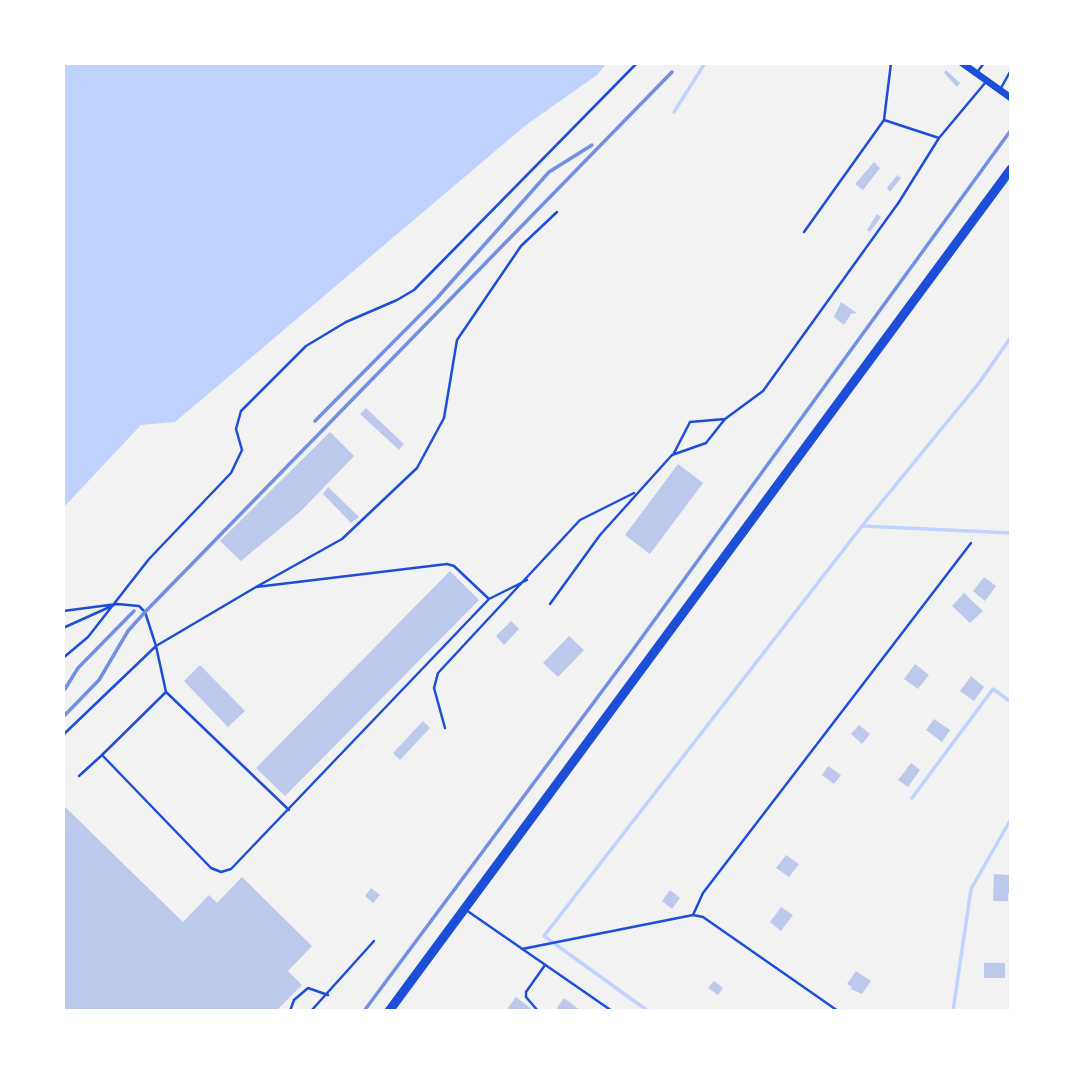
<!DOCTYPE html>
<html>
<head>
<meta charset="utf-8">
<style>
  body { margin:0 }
  #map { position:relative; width:1074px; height:1074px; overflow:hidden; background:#f2f2f2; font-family:"Open Sans",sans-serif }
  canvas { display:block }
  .frame { position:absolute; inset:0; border:65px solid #fff; pointer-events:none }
</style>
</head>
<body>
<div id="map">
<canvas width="1074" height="1074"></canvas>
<div class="frame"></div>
</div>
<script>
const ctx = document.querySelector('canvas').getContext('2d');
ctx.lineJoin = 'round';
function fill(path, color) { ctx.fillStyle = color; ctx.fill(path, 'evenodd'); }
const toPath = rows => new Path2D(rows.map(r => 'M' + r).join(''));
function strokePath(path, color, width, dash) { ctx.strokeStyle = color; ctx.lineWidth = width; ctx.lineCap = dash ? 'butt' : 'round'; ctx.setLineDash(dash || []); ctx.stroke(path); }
fill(toPath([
  [63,63,607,63,597,75,526,125,175,422,141,425,63,508]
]), '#bfd3fe');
strokePath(toPath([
  [674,112,705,63],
  [863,526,1011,533],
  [912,798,993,689,1011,702],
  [648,1011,544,936,862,526,979,383,1011,337],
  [953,1011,971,889,1011,819]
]), '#bfd3fe', 3.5);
fill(toPath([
  [946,70,960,83,957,87,944,73],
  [874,162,880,168,863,190,855,184],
  [897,175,901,178,890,192,887,188],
  [877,214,881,217,870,232,867,230],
  [841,302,857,313,851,314,844,325,834,317],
  [366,408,404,444,399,450,360,414],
  [330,432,354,456,301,511,241,561,220,541],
  [678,464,703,483,650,554,625,535],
  [328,487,359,517,351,523,323,494],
  [450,571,479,600,285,796,256,768],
  [984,577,996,586,985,601,973,591],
  [964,593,983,611,970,623,952,606],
  [511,621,519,629,504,645,496,636],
  [569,636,584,650,558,677,543,663],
  [915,664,929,675,918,689,904,679],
  [200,665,245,711,228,727,184,681],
  [971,676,984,687,974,701,960,691],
  [934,719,950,730,942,742,926,730],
  [423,721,430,728,400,760,393,753],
  [859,725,870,734,862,744,851,734],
  [911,763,920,770,908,787,898,780],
  [828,766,841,775,834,784,822,775],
  [63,805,183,922,209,895,217,903,242,877,312,946,288,971,302,985,276,1011,63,1011],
  [786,855,799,864,789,877,776,868],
  [994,874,1009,875,1011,893,1008,893,1008,901,993,901],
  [371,888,380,895,373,903,365,896],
  [670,890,680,898,672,909,662,901],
  [781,907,793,915,781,931,770,922],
  [984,963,1005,963,1005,978,984,978],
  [856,971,871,981,862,994,851,989,852,987,847,984],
  [714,981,723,988,718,995,708,988],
  [516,997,534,1011,511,1011,508,1008],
  [564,998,581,1011,555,1011]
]), '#bdc9ec');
strokePath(toPath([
  [978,71,984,63],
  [1001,88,1011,70],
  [884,120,891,63],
  [804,232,884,120,939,138],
  [673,455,690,422,725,419],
  [256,587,342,539,417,468,444,418,457,340,521,246,557,212],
  [550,604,600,535,672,455,706,443,725,419,763,391,899,202,939,138,985,83],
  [63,611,117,604,139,606,145,612,156,646,166,692,289,810],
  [63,628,114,605],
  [63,658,88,637,149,559,231,473,242,450,236,429,241,411,306,346,346,322,397,300,414,290,637,63],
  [166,692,102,755,211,868,221,872,231,869,489,599,527,580],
  [445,728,434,688,438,673,580,520,634,493],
  [63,735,156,646,256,587,447,564,454,566,489,599],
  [79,776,102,755],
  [466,910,612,1011],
  [522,949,693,915],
  [290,1011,294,1000,308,988,328,995],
  [311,1011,374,941],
  [538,1011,526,997,526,992,545,965],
  [838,1011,703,917,693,915,703,893,971,543]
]), '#1d4ed8', 2.5);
strokePath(toPath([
  [962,63,1011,98]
]), '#1d4ed8', 7);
strokePath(toPath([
  [389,1011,1011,169]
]), '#1d4ed8', 9);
strokePath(toPath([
  [315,421,437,298,549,172,592,145],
  [65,689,78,668,134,611],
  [63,717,99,680,128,631,145,612,672,72],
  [364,1011,632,651,1011,130]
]), '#7290e2', 3.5);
</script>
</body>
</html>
